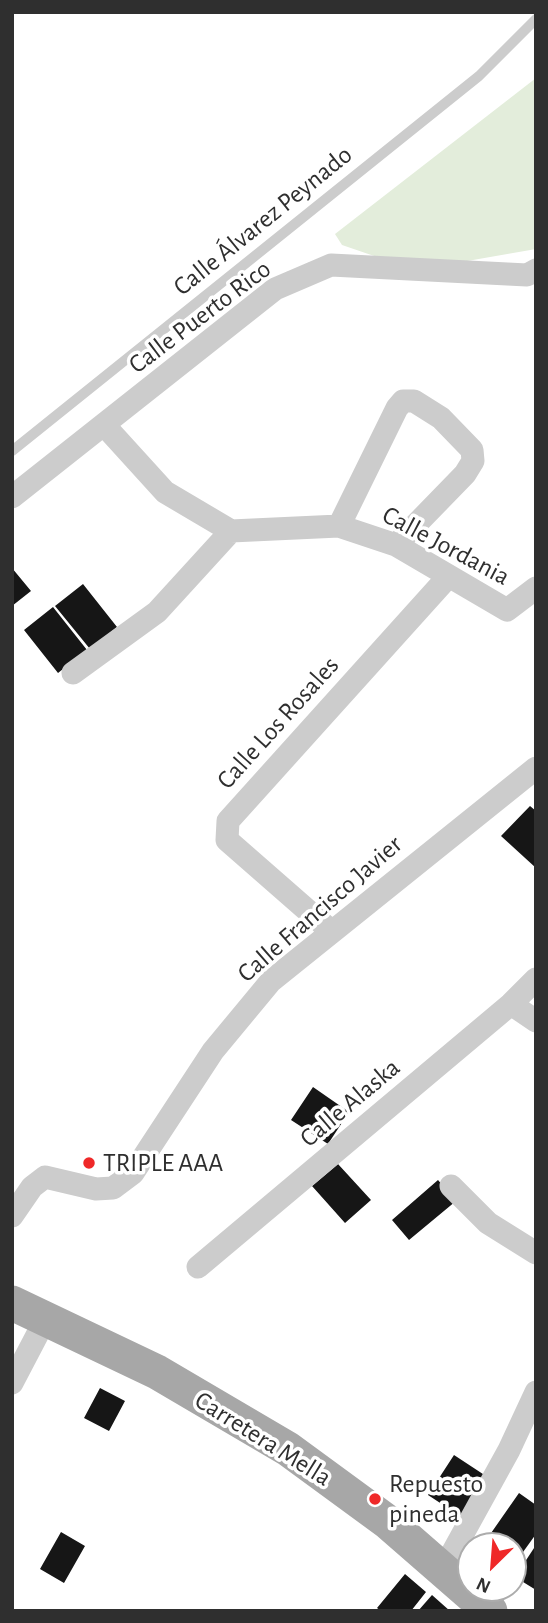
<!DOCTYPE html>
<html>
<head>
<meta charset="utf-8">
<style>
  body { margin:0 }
  #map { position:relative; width:548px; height:1623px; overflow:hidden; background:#fff; font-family:"Alegreya Sans",sans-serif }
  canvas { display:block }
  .frame { position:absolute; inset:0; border:14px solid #2f2f2f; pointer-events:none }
  .north { position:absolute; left:457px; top:1532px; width:70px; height:70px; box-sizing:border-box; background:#fff; border:2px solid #acacac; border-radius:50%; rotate:205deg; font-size:19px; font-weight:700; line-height:28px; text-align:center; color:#2f2f2f }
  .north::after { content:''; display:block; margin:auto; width:24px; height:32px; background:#ef2828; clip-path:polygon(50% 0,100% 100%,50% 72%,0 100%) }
</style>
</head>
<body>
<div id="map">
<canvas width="548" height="1623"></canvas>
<div class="frame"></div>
<div class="north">N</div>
</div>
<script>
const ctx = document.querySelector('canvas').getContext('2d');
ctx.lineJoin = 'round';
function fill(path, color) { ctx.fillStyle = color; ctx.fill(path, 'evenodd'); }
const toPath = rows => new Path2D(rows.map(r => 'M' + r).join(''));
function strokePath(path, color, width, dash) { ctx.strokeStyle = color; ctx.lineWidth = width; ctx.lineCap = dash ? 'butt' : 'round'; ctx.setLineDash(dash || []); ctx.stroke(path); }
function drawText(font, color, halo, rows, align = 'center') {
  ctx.font = font + ' "Alegreya Sans",sans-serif'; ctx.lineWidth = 7; ctx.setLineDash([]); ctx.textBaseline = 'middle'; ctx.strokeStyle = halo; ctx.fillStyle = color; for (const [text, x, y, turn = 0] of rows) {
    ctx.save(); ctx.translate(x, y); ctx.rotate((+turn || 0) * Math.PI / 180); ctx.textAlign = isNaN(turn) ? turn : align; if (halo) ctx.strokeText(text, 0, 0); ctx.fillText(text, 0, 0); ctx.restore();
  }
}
fill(toPath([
  [536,78,536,249,450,264,380,258,342,245,335,234]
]), '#e3eddb');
fill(toPath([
  [12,568,31,591,12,606],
  [83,584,117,627,90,649,55,606],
  [53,607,87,650,58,673,24,630],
  [530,806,536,811,536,868,501,836],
  [313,1087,349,1112,328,1144,291,1120],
  [338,1164,371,1200,345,1223,312,1186],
  [438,1180,456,1201,409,1240,392,1220],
  [100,1388,125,1401,109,1431,84,1418],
  [454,1455,489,1478,463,1518,428,1495],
  [519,1493,536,1505,536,1534,513,1566,513,1546,482,1546],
  [61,1532,85,1546,64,1583,40,1569],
  [536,1545,536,1590,515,1577],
  [405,1574,426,1592,411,1611,381,1611,377,1608],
  [432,1595,450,1611,418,1611]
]), '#161616');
strokePath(toPath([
  [12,451,479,76,536,19]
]), '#ccc', 10);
strokePath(toPath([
  [105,426,165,492,231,531,339,526,396,545,507,610,536,588],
  [12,497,275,289,331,265,527,275,536,270],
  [339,526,397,408,403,401,414,401,441,418,472,450,473,461,465,474,396,545],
  [73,673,157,612,231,531],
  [331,931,227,840,228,821,447,578],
  [511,1004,536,1021],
  [451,1186,488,1223,536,1253],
  [12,1216,32,1187,45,1177,96,1189,113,1188,133,1173,213,1051,271,981,536,768],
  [198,1267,511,1004,536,979],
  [12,1383,45,1320],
  [444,1568,509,1450,536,1392]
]), '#ccc', 23);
strokePath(toPath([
  [12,1303,157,1372,288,1449,389,1523,490,1611]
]), '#a7a7a7', 35);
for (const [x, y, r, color] of [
  [89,1163,7,"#ef2828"],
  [375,1499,7,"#ef2828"]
]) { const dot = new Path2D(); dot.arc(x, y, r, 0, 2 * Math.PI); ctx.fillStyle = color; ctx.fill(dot); strokePath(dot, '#fff', 2.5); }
drawText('26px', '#2f2f2f', '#fff', [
  ["Calle Álvarez Peynado",263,221,-39],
  ["Calle Puerto Rico",200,317,-37],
  ["Calle Jordania",446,546,28],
  ["Calle Los Rosales",278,723,-48],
  ["Calle Francisco Javier",320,909,-41],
  ["Calle Alaska",350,1103,-40],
  ["Carretera Mella",263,1439,32]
]);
drawText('26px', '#2f2f2f', '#fff', [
  ["TRIPLE AAA",103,1163],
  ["Repuesto",389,1484],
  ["pineda",389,1514]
], 'left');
</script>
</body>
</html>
